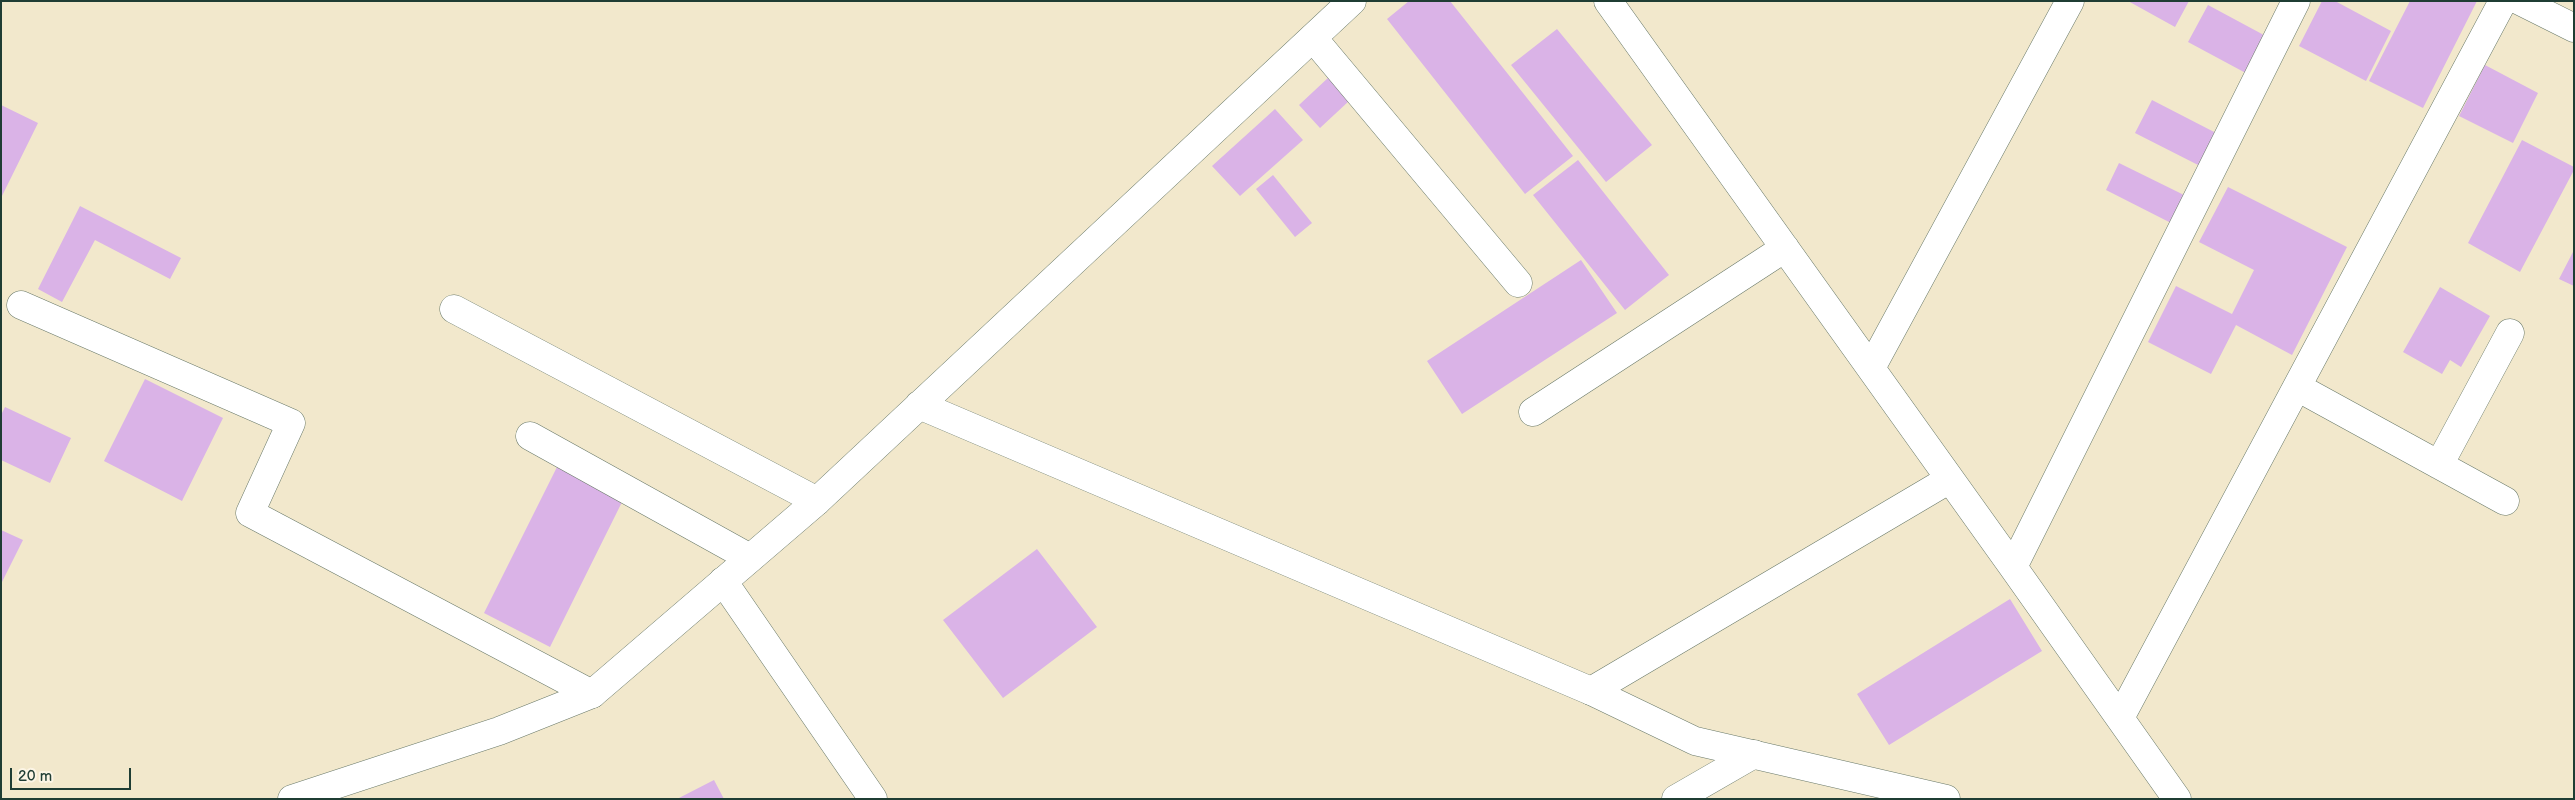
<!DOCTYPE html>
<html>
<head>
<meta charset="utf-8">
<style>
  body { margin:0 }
  #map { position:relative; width:2575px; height:800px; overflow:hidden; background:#f2e8cc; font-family:"Balsamiq Sans",sans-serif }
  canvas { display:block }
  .frame { position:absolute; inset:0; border:2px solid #1f3d34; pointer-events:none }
  .scale { position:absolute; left:10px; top:768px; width:121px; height:22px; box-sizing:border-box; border:2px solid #1f3d34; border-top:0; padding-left:6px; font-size:15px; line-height:18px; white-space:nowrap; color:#1f3d34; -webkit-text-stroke:4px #fcf5e5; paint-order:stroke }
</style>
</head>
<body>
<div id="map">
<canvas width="2575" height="800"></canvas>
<div class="frame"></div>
<div class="scale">20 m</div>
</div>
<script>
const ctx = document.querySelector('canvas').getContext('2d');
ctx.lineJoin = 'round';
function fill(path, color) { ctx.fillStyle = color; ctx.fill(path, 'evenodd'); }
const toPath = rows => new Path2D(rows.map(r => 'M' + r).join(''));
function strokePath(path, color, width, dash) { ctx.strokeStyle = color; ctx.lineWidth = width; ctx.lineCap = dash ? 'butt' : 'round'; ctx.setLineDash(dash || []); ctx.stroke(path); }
fill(toPath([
  [1409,1,1450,1,1573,156,1525,194,1387,19],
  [2128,1,2189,1,2175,27],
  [2322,1,2335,1,2391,31,2366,81,2299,46],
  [2410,1,2477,1,2423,108,2369,81],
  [2208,5,2275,41,2255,78,2188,42],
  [1557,29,1652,145,1606,182,1511,65],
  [2485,65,2538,93,2513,143,2459,116],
  [1329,77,1349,101,1320,128,1299,105],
  [2152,100,2218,134,2202,167,2135,133],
  [1,105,38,123,1,198],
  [1275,109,1303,140,1240,196,1212,166],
  [2522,140,2574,167,2574,170,2520,272,2468,243],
  [1578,160,1669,275,1625,310,1533,195],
  [2119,163,2184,195,2171,223,2106,190],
  [1273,175,1312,223,1295,237,1256,189],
  [2228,187,2347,247,2292,355,2236,325,2211,374,2148,342,2176,286,2232,314,2254,270,2199,242],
  [80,206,181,258,170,279,95,240,62,302,38,289],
  [2574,250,2574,286,2559,279],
  [1581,260,1617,313,1462,414,1427,361],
  [2440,287,2490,316,2461,367,2450,360,2442,374,2403,352],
  [145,379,223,418,182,501,104,461],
  [5,407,71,438,50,483,1,460,1,415],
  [560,461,626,494,550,647,484,613],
  [1,530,23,540,1,584],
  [1037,549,1097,627,1003,698,943,620],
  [2010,599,2042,651,1889,745,1857,694],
  [714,780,724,799,677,799]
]), '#dab3e7');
const street = toPath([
  [1608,1,2013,567,2177,799],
  [2520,1,2574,28],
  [1313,38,1518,283],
  [21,305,291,423,250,513,592,694],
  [454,309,817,501],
  [1871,368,2070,1],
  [2297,387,2505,501],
  [1533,412,1785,248],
  [530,436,750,558],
  [2439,465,2510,333],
  [2013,567,2296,1],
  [723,581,873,799],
  [1591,691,1950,479],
  [2120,718,2503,1],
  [1676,799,1754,754]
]);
const secondary = toPath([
  [919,405,1591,691,1695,741,1946,799],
  [292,799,499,731,592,694,817,501,1352,1]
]);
strokePath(street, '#697969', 29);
strokePath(secondary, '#697969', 29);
strokePath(street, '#fff', 28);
strokePath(secondary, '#fff', 28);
</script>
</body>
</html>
